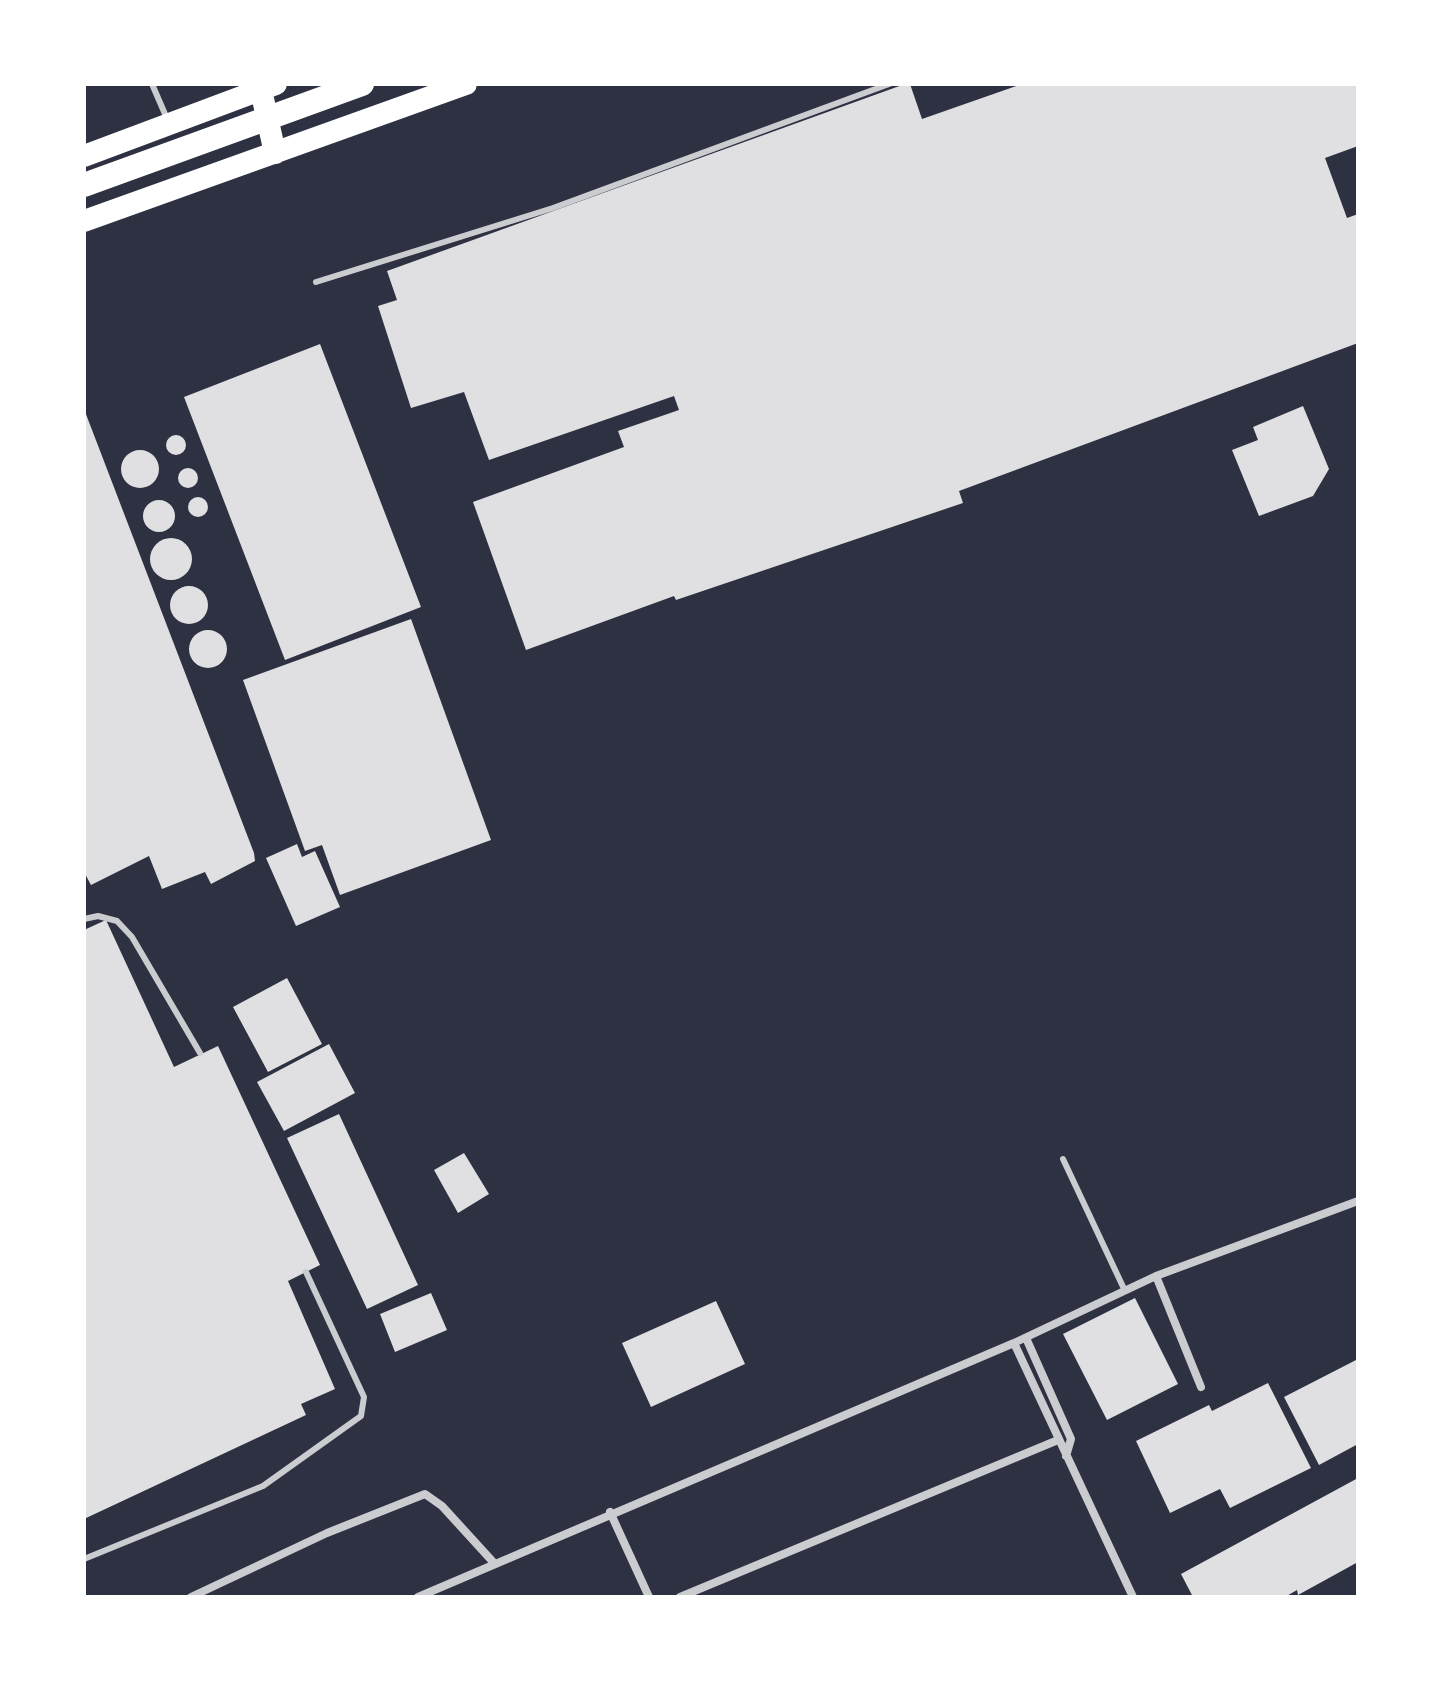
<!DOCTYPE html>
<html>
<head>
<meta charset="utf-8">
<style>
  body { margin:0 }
  #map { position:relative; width:1442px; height:1681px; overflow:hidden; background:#2d3142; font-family:"Space Grotesk",sans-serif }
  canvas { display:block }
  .frame { position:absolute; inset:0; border:86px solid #fff; pointer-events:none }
</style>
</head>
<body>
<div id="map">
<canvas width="1442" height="1681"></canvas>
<div class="frame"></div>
</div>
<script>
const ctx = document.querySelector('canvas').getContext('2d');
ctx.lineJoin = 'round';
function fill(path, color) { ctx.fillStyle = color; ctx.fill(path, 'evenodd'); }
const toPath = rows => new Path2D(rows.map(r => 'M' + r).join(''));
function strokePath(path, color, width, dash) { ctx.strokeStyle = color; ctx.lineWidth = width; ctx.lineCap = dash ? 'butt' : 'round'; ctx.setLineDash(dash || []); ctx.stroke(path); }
fill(toPath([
  [905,84,910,84,922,119,1022,84,1358,84,1358,146,1325,158,1347,218,1358,214,1358,343,959,491,963,503,676,600,674,596,526,650,473,502,624,447,618,431,679,410,674,396,489,460,464,392,411,408,378,306,397,300,387,271],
  [320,344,421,607,285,660,184,397],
  [1303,406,1329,469,1313,496,1259,516,1232,450,1258,440,1253,427],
  [84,409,254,853,255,861,211,884,205,872,162,889,149,856,91,885,84,872],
  '166 445a10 10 0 1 1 20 0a10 10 0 1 1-20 0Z',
  '121 469a19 19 0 1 1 38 0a19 19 0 1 1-38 0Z',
  '178 478a10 10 0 1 1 20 0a10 10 0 1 1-20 0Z',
  '188 507a10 10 0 1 1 20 0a10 10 0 1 1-20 0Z',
  '143 516a16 16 0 1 1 32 0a16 16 0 1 1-32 0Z',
  '150 559a21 21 0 1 1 42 0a21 21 0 1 1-42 0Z',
  '170 605a19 19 0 1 1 38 0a19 19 0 1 1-38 0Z',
  [411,619,491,840,340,895,322,845,305,851,243,680],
  '189 649a19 19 0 1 1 38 0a19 19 0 1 1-38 0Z',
  [297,844,302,857,315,851,340,907,296,926,266,858],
  [106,920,174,1067,218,1046,320,1265,288,1281,335,1389,301,1404,306,1415,84,1519,84,930],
  [287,978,322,1044,268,1072,233,1007],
  [329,1044,355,1093,284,1131,257,1082],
  [339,1114,418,1285,367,1309,287,1138],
  [464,1153,489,1194,458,1213,434,1170],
  [431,1293,447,1330,395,1352,380,1314],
  [1135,1298,1178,1384,1107,1420,1063,1334],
  [716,1301,745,1364,651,1407,622,1343],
  [1358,1359,1358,1444,1319,1465,1284,1397],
  [1268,1383,1311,1468,1230,1508,1220,1489,1170,1513,1136,1441,1209,1405,1212,1411],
  [1358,1478,1358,1562,1298,1595,1297,1590,1285,1597,1193,1597,1181,1574]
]), '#e0e0e3');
strokePath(toPath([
  [152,84,168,121],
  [316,282,553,208,889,84],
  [84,919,98,916,117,921,132,937,200,1053],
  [1063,1159,1125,1291],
  [84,1559,263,1486,361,1416,364,1397,306,1272]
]), '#caccd0', 6);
strokePath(toPath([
  [1156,1276,1201,1387],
  [1026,1338,1071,1439,1066,1456],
  [1014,1343,1133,1597],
  [610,1512,649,1597],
  [191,1597,327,1533,425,1494,442,1506,494,1563],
  [418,1597,1014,1343,1156,1276,1358,1201],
  [680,1597,1058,1440]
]), '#caccd0', 8);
strokePath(toPath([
  [261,90,275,153],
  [84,156,276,84],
  [84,221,466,84]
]), '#fff', 22);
strokePath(toPath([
  [84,185,362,84]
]), '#fff', 24);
</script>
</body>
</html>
